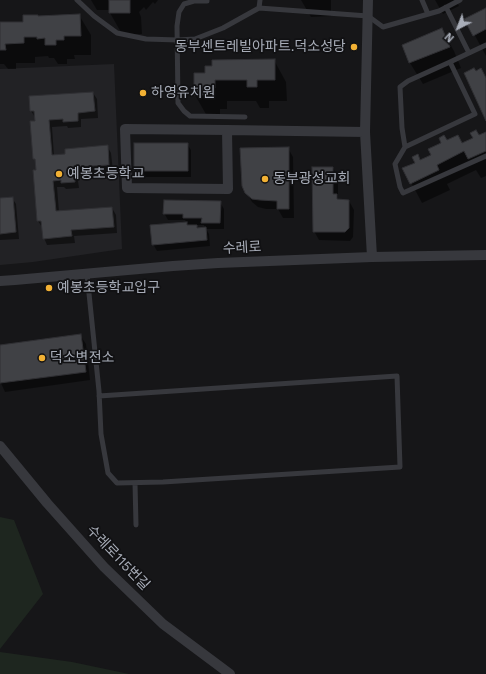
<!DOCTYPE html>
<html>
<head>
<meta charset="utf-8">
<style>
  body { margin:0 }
  #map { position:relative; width:486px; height:674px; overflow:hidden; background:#161618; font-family:"Work Sans",sans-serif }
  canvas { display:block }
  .north { position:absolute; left:438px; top:8px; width:40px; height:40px; -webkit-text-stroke:3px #111113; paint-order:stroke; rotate:222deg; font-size:11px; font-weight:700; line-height:16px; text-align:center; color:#a8adb8 }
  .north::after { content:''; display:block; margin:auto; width:14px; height:18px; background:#a8adb8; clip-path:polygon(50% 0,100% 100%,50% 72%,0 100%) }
</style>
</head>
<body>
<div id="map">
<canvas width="486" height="674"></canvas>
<div class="north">N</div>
</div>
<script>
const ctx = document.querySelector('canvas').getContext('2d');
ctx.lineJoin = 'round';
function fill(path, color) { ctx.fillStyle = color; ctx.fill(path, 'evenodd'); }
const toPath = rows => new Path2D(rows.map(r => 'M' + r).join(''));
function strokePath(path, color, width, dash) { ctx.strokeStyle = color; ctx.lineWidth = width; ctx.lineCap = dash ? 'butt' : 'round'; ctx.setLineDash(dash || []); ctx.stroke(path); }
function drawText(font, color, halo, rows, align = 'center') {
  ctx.font = font + ' "Work Sans","Noto Sans KR",sans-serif'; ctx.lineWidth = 3.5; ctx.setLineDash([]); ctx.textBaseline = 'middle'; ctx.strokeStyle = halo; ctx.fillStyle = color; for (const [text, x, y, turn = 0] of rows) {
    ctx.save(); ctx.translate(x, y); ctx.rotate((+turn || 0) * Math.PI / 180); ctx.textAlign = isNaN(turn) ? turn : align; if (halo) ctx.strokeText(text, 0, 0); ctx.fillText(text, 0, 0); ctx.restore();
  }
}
fill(toPath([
  [114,64,122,249,33,262,0,265,0,69]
]), '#222225');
fill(toPath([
  [0,517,14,520,43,594,0,649],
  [0,652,72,662,129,674,0,674]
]), '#1e261f');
fill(toPath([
  [91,0,158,0,155,4,153,2,146,10,144,7,139,12,141,17,142,34,122,34,110,13,110,10,97,10],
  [301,0,331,0,331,16,311,17],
  [435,0,456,0,459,6,443,14],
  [486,9,486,56,466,19],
  [79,15,91,35,91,55,74,55,75,59,67,59,67,64,58,64,54,58,49,58,48,56,35,57,35,63,16,63,16,69,8,69,4,64,0,64,0,24,24,23,38,17],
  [442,30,454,51,461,68,423,84,410,63,403,45],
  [274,60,286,82,287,101,269,101,269,108,260,108,256,101,227,101,227,109,220,109,220,116,207,116,195,95,206,74],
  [93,93,97,99,98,118,81,119,81,127,68,128,67,126,52,127,54,156,66,155,107,146,111,153,113,171,77,174,79,188,66,189,64,187,57,187,59,212,112,208,116,215,117,233,74,236,75,243,47,245,44,238,42,227,38,221,37,171,37,163,34,158,36,122,35,117,31,111],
  [486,133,486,176,481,178,476,170,447,184,450,190,422,203,404,169,432,155,447,141,462,144],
  [187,144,191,150,191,177,139,177,135,171],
  [288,148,293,157,294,218,283,218,278,209,266,209,258,207,252,202,243,186],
  [333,168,338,177,338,198,339,200,349,201,354,210,353,237,350,241,319,240,314,231],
  [12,198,16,204,19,239,0,240,0,199],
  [220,202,224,209,224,229,206,229,209,234,210,246,157,251,153,244,187,223,185,220,168,220,164,213],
  [195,225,204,225,205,228,198,229],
  [80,335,86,344,90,380,5,392,0,381,0,346]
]), '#0007');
const building = toPath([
  [109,0,130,0,130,13,109,13,109,0],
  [486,8,486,29,473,36,464,19,486,8],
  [80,14,81,36,64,36,64,40,56,40,56,45,45,45,45,38,37,39,37,37,24,37,24,43,5,44,6,50,0,50,0,22,23,22,23,15,38,15,38,16,80,14],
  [442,28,450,47,409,63,402,45,442,28],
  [275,59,275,80,257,80,257,87,247,87,247,80,215,80,215,88,208,88,209,95,194,95,194,73,205,73,205,66,212,66,212,60,275,59],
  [474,68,476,71,481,68,486,78,486,121,464,73,474,68],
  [93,92,95,111,78,113,78,121,63,122,63,119,49,120,52,155,65,154,65,149,108,145,109,165,74,167,75,182,61,183,61,180,53,181,56,211,112,207,114,227,71,230,72,236,43,239,41,221,37,221,33,170,36,170,35,159,33,159,30,121,35,121,34,111,30,111,29,96,93,92],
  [476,130,479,135,486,132,486,151,468,159,464,151,437,165,439,170,410,184,402,168,415,163,412,157,418,154,420,160,431,155,428,149,441,143,439,138,444,135,447,140,458,135,462,143,473,138,470,133,476,130],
  [134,143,188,143,188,171,134,171,134,143],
  [289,147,289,209,277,209,277,201,260,200,252,199,245,193,242,186,240,148,289,147],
  [312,167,333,167,333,194,337,194,337,199,349,200,349,228,345,232,313,232,312,167],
  [13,197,16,232,0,234,0,198,13,197],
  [164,200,221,201,220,223,201,223,202,218,183,218,183,214,163,214,164,200],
  [187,222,187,225,197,225,197,228,206,227,207,240,152,245,150,225,187,222],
  [81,334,86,372,0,383,0,345,81,334]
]);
fill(building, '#404145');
strokePath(building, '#303034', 1);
strokePath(toPath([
  [77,0,94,16,117,33,146,39,178,40,195,39,223,28,259,8,368,16,383,27,439,11,460,0],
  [422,0,428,14],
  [207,1,194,1,184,4,179,12,177,26,178,103,184,111,190,116,245,117],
  [446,7,469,53,486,45],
  [259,8,260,0],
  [469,53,450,62,475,114,405,147,395,164,400,187,403,193,486,156],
  [405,147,402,128,400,87,408,81,450,62],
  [87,274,99,391,101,434,108,473,117,483,163,482,400,467,397,376,99,396],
  [135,483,136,525]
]), '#37383d', 5);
strokePath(toPath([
  [368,0,365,132,372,257],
  [227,130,228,189,127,188,125,129,227,130,365,132],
  [0,281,15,280,173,266,218,263,372,257,486,255],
  [0,446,47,503,104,567,163,624,230,674]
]), '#37383d', 10);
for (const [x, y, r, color] of [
  [354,47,4,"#f2b134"],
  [143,93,4,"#f2b134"],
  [59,174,4,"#f2b134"],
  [265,179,4,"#f2b134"],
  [49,288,4,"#f2b134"],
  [42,358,4,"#f2b134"]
]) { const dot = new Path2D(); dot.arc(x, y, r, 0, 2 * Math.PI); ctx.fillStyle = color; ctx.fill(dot); strokePath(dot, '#111113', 1.5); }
drawText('14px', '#a8adb8', '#111113', [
  ["동부센트레빌아파트.덕소성당",346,47,"right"],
  ["하영유치원",151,93],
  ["예봉초등학교",67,174],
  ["동부광성교회",273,179],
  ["예봉초등학교입구",57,288],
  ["덕소변전소",50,358]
], 'left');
drawText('14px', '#a8adb8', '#111113', [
  ["수레로",242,248,-3],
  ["수레로115번길",118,558,46]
]);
</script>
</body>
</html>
